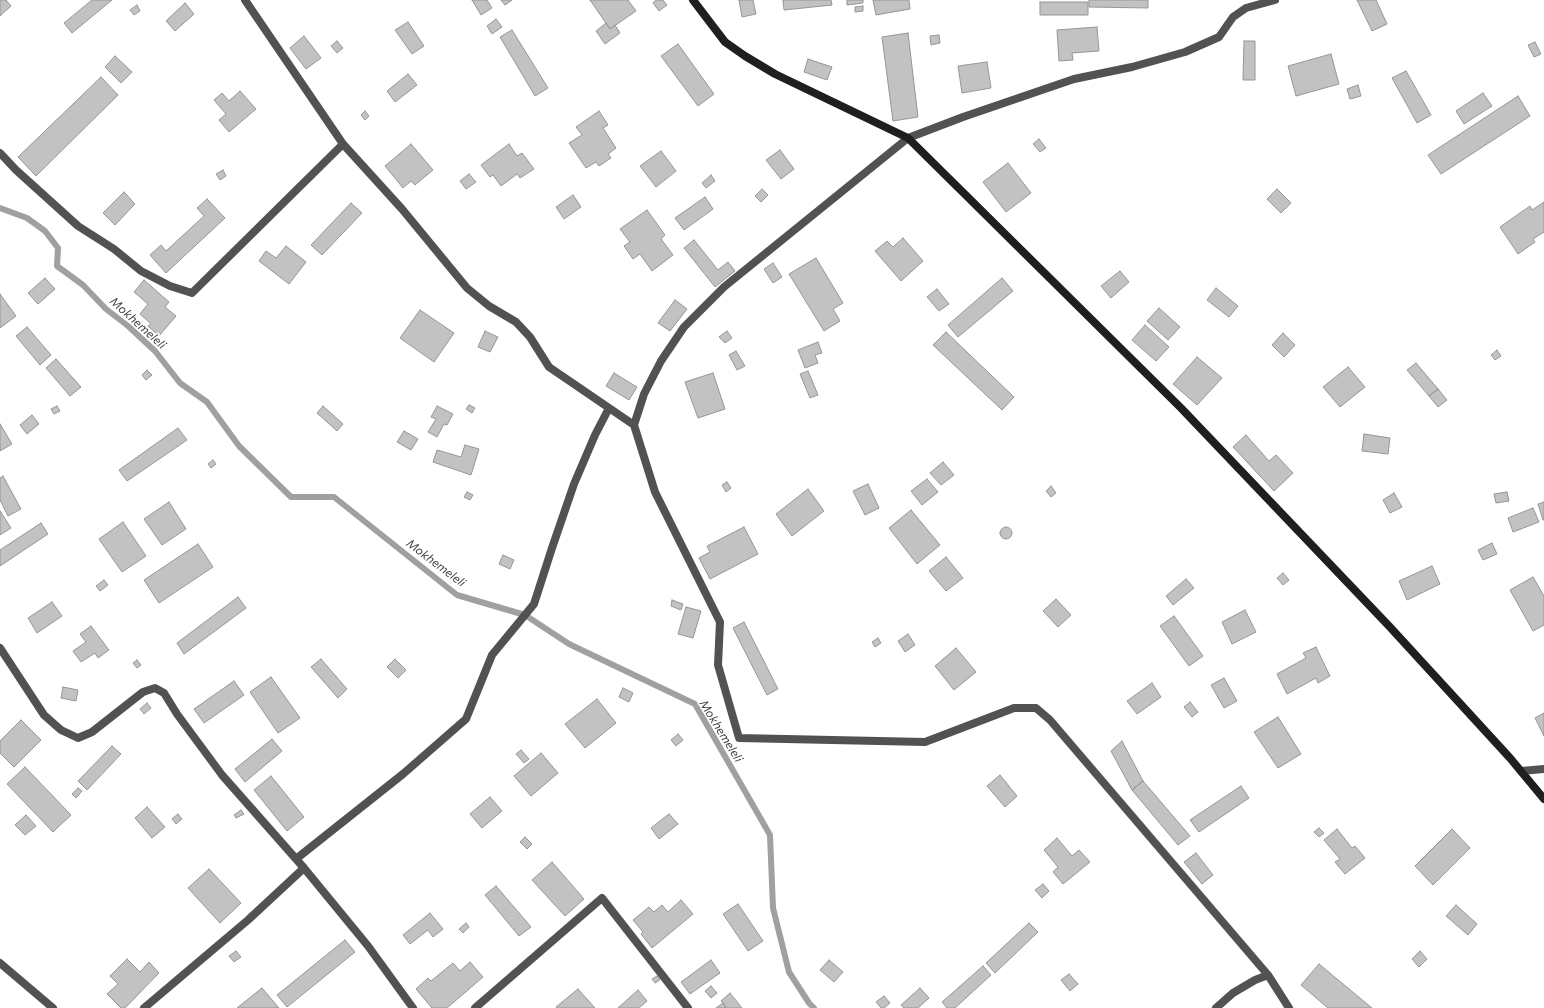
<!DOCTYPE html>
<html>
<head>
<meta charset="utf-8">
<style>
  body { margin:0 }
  canvas { display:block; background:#fff }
</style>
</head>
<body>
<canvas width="1544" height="1008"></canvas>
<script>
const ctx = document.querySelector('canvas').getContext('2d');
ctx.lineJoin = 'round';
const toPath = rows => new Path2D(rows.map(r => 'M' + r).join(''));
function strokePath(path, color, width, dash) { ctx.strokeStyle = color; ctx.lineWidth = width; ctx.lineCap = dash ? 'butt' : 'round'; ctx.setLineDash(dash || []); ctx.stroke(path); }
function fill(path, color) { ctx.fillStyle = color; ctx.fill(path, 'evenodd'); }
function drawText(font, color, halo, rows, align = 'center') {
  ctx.font = font + ' Commissioner,sans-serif'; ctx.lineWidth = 3; ctx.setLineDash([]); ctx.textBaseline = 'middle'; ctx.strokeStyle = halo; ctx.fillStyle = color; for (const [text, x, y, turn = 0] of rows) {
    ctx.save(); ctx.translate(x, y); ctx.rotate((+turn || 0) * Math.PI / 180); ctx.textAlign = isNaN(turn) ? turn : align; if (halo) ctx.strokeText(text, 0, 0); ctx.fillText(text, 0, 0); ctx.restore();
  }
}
strokePath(toPath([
  [0,208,27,218,45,231,58,248,57,266,83,285,106,309,128,326,155,351,180,383,207,402,239,446,291,497,334,497,457,595,525,615,569,644,695,704,770,835,773,908,789,972,809,1003,814,1008]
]), '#a0a0a0', 6);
const building = toPath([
  [0,0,6,0,11,6,0,16,0,0],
  [92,0,112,0,72,33,64,23,92,0],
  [472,0,487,0,492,8,481,15,472,0],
  [501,0,512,0,505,5,501,0],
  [590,0,628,0,636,11,610,29,590,0],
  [656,0,663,0,667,5,659,11,653,3,656,0],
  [739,0,753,0,756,14,742,17,739,0],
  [783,0,831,0,832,5,784,10,783,0],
  [847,0,863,0,863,3,847,5,847,0],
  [873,0,909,0,910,9,876,15,873,0],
  [1089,0,1148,0,1148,8,1089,7,1089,0],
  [1357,0,1376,0,1387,24,1372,31,1357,0],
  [1040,2,1088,2,1088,15,1040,15,1040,2],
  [185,3,194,14,175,31,166,21,185,3],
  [137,5,140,11,134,15,130,10,137,5],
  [863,6,863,11,855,12,855,7,863,6],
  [496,19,502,27,492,34,487,26,496,19],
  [408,22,424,46,412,54,395,30,408,22],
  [606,23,610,29,615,25,620,33,605,44,596,31,606,23],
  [1097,27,1099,51,1072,53,1073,60,1059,61,1057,30,1097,27],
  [512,30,548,88,535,96,500,37,512,30],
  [908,33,918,117,893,121,882,37,908,33],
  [939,35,940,43,931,45,930,36,939,35],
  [304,36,321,58,306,69,290,48,304,36],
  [337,41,343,48,337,53,331,46,337,41],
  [1244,41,1255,41,1255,80,1243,80,1244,41],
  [1535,42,1541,54,1534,57,1528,45,1535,42],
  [678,44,714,94,698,106,661,56,678,44],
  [1331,54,1339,84,1296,96,1288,66,1331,54],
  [115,56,132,72,121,83,105,67,115,56],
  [808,59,832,67,827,80,804,72,808,59],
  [987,62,991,88,962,93,958,66,987,62],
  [1406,71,1431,115,1417,123,1392,78,1406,71],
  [408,74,417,85,395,102,387,91,408,74],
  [101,77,118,95,36,176,18,157,101,77],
  [1358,85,1361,96,1350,99,1347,89,1358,85],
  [240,91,256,109,229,132,219,120,226,114,214,100,222,93,229,101,240,91],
  [1483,93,1492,106,1464,124,1456,111,1483,93],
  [1518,96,1530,116,1441,174,1428,155,1518,96],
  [365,111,369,116,365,120,361,115,365,111],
  [599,111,608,125,603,128,616,148,608,154,611,158,599,166,596,162,586,168,569,143,582,135,576,127,599,111],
  [1039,139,1046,148,1040,152,1033,144,1039,139],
  [411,144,433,170,415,185,411,181,403,188,385,166,411,144],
  [509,144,517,156,522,153,534,169,520,178,517,174,501,186,493,175,490,177,481,165,509,144],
  [780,150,794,169,781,179,766,160,780,150],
  [661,151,676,171,656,187,640,166,661,151],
  [1008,163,1031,193,1006,212,983,182,1008,163],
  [223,170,226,176,220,180,216,174,223,170],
  [469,174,476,182,466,189,460,181,469,174],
  [711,175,715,181,706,188,702,183,711,175],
  [762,189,768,195,761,202,755,196,762,189],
  [1277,189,1291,203,1281,213,1267,199,1277,189],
  [124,192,135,204,115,225,103,213,124,192],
  [573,195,581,207,564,219,556,207,573,195],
  [705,197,713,209,684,230,675,218,705,197],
  [207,199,225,218,166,273,150,255,161,245,166,251,204,216,197,208,207,199],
  [1544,202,1544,232,1533,239,1535,242,1518,254,1500,227,1530,206,1532,210,1544,202],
  [351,203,362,213,322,255,311,245,351,203],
  [647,210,665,235,661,239,673,255,652,271,640,254,633,259,624,246,630,242,620,229,647,210],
  [903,238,923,261,901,281,875,251,887,241,893,247,903,238],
  [694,240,718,270,728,262,735,271,715,287,684,248,694,240],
  [286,246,306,262,289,284,259,261,266,251,276,258,286,246],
  [816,258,843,303,833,309,840,321,824,331,789,274,816,258],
  [773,263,782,277,773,283,764,269,773,263],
  [1120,271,1129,282,1111,298,1101,286,1120,271],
  [45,278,55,289,38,304,28,293,45,278],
  [1002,278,1013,291,958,337,948,325,1002,278],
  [144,280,169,302,165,307,176,316,159,336,148,326,151,324,140,314,148,304,134,292,144,280],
  [1216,288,1238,306,1229,317,1207,300,1216,288],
  [937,289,949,304,939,311,927,297,937,289],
  [0,294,16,316,0,328,0,294],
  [675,300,687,309,670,331,658,323,675,300],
  [1159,308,1180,327,1168,340,1147,321,1159,308],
  [420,310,454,333,434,362,400,338,420,310],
  [1145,325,1169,347,1156,361,1132,340,1145,325],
  [27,327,51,355,40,365,16,336,27,327],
  [485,331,498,337,490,352,478,347,485,331],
  [727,331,732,338,725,343,719,337,727,331],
  [946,332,1014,397,1002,410,933,345,946,332],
  [1283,333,1295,345,1284,357,1272,345,1283,333],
  [818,342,822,353,815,355,818,363,805,368,798,350,818,342],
  [1497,350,1501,356,1495,360,1491,355,1497,350],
  [736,351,745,366,737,370,729,355,736,351],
  [1197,357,1222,378,1197,405,1173,384,1197,357],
  [56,359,81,387,70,396,46,368,56,359],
  [1416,363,1438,389,1429,396,1407,370,1416,363],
  [1348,367,1365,387,1340,407,1323,387,1348,367],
  [147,370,152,375,146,380,142,375,147,370],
  [808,371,818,395,810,398,800,374,808,371],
  [614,373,637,387,629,400,606,386,614,373],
  [713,373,725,409,698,418,685,382,713,373],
  [1438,389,1447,400,1438,407,1429,396,1438,389],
  [469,405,475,408,472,413,466,409,469,405],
  [57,406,60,411,54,414,51,409,57,406],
  [323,406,343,424,337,431,317,413,323,406],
  [437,406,453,414,447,425,444,424,437,437,428,432,436,419,431,417,437,406],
  [32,415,39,424,27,434,20,425,32,415],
  [0,424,12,444,0,451,0,424],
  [178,428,187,440,127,481,119,470,178,428],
  [404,431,418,439,411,450,397,442,404,431],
  [1364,434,1390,438,1388,454,1362,451,1364,434],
  [1246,435,1269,461,1276,455,1293,473,1274,491,1233,447,1246,435],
  [465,445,479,449,471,475,433,462,437,450,461,457,465,445],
  [213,460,216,464,211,468,208,464,213,460],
  [943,462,954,475,941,485,930,473,943,462],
  [3,476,21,509,8,516,0,500,0,478,3,476],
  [927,479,938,492,922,505,911,491,927,479],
  [727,482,731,488,726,492,722,485,727,482],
  [868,484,879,508,865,515,853,491,868,484],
  [1051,486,1056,493,1051,497,1046,491,1051,486],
  [808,489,824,511,792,536,776,514,808,489],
  [467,492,473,495,470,500,464,497,467,492],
  [1507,492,1509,501,1496,503,1494,494,1507,492],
  [1394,493,1402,507,1390,513,1383,500,1394,493],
  [169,502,186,529,162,545,144,519,169,502],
  [1544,502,1544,520,1543,520,1538,504,1544,502],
  [1533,508,1539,522,1513,532,1508,518,1533,508],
  [911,510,940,545,917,564,889,528,911,510],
  [0,511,11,528,0,535,0,511],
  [123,522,146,556,122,572,99,539,123,522],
  [41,523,48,534,0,566,0,550,41,523],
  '1000 533a6 6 0 1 1 12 0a6 6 0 1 1-12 0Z',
  [744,527,758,554,710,579,699,558,710,552,707,546,744,527],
  [1492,543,1497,554,1483,560,1478,550,1492,543],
  [198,544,213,567,159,603,144,580,198,544],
  [503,555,514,560,510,569,499,564,503,555],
  [946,557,963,578,946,591,929,571,946,557],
  [1432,566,1440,584,1407,600,1399,581,1432,566],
  [1283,573,1289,580,1283,585,1277,578,1283,573],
  [1533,577,1544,596,1544,625,1533,631,1510,590,1533,577],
  [1186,579,1194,588,1173,605,1166,596,1186,579],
  [104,580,108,585,100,591,96,586,104,580],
  [238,597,246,608,184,654,177,643,238,597],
  [1056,599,1071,615,1058,627,1043,611,1056,599],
  [672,600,683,604,681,610,671,606,672,600],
  [52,602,62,616,37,633,28,618,52,602],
  [686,607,701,611,693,638,678,634,686,607],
  [1245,610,1256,632,1232,644,1222,622,1245,610],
  [1174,616,1203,656,1189,666,1160,626,1174,616],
  [744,622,778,689,767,695,733,628,744,622],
  [91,626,109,650,98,658,95,653,81,662,73,651,86,642,80,634,91,626],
  [908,634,915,645,905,652,898,641,908,634],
  [878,638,881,643,875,647,872,642,878,638],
  [1316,647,1330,676,1318,683,1316,678,1287,694,1277,674,1306,658,1303,653,1316,647],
  [956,648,976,672,954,690,935,666,956,648],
  [321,659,347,689,338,698,311,667,321,659],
  [395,659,406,670,398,678,387,667,395,659],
  [137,660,141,665,137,668,133,663,137,660],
  [271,677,300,718,278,733,250,692,271,677],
  [1224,678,1237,701,1224,708,1211,685,1224,678],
  [234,681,244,695,204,723,194,709,234,681],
  [1152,683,1161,697,1137,714,1127,701,1152,683],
  [63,687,78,690,76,701,61,698,63,687],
  [623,688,633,693,629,702,619,697,623,688],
  [597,699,616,723,585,748,565,724,597,699],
  [1190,702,1198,712,1192,717,1184,707,1190,702],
  [147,703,151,708,144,714,140,709,147,703],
  [1544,713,1544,736,1535,718,1544,713],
  [1278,717,1301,754,1278,768,1254,732,1278,717],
  [21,720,41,740,14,767,0,753,0,741,21,720],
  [678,734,683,740,676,746,671,740,678,734],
  [272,739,282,751,245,782,235,769,272,739],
  [1122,741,1143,781,1132,790,1111,751,1122,741],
  [112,746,121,754,87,790,78,781,112,746],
  [521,750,529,759,524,763,516,754,521,750],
  [541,753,558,773,531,796,514,776,541,753],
  [25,767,71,815,53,832,7,784,25,767],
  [1000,775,1017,796,1005,807,987,786,1000,775],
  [271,776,304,817,287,831,254,790,271,776],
  [1143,781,1190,836,1178,845,1132,790,1143,781],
  [1241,786,1249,798,1199,832,1190,820,1241,786],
  [78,788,82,791,76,798,72,794,78,788],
  [490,797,502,811,482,828,470,814,490,797],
  [147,807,165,827,152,838,135,818,147,807],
  [241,810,244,814,236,818,234,815,241,810],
  [178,814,182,819,176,824,172,819,178,814],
  [669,814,678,824,659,839,651,828,669,814],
  [26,815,36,826,25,835,15,825,26,815],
  [1319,828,1324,833,1319,837,1314,832,1319,828],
  [1337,829,1352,848,1355,846,1365,858,1345,874,1335,862,1340,859,1324,840,1337,829],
  [1452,829,1470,848,1433,885,1415,866,1452,829],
  [525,837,532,844,527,849,520,842,525,837],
  [1057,838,1072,856,1079,850,1090,862,1063,884,1053,872,1058,867,1044,850,1057,838],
  [1196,853,1213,875,1202,884,1184,862,1196,853],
  [552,862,584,899,565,916,532,880,552,862],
  [209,869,241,903,220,923,188,888,209,869],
  [1043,884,1049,891,1042,898,1035,890,1043,884],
  [496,886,531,927,519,936,485,895,496,886],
  [681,900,693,914,652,948,641,934,643,932,633,920,649,907,654,912,662,905,668,912,681,900],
  [738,904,763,941,748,951,723,914,738,904],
  [1456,905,1477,924,1468,935,1446,916,1456,905],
  [430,913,443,929,433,937,428,930,410,944,403,935,430,913],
  [466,923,469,927,463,933,459,929,466,923],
  [1029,923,1038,932,995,973,986,963,1029,923],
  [345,940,355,952,287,1007,277,995,345,940],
  [236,951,241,957,234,962,229,956,236,951],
  [1420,951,1427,959,1419,967,1412,959,1420,951],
  [127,959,140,972,149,962,159,973,125,1008,121,1008,107,994,118,984,110,976,127,959],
  [711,960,720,973,690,994,681,982,711,960],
  [829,960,843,972,834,982,820,970,829,960],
  [470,962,483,977,447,1008,432,1008,416,989,428,978,431,981,453,963,460,971,470,962],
  [1319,964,1372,1008,1328,1008,1301,985,1319,964],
  [983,966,991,975,955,1008,947,1008,942,1002,983,966],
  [1069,974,1078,984,1070,991,1061,980,1069,974],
  [657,976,660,980,655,983,652,979,657,976],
  [711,986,717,993,711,998,705,991,711,986],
  [262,988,279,1008,237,1008,262,988],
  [920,988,929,998,918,1008,904,1008,901,1005,920,988],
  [578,989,595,1008,557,1008,556,1007,578,989],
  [638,990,647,1001,639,1008,618,1008,638,990],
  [730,993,742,1008,726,1008,723,1003,721,1001,730,993],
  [884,996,890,1003,884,1008,881,1008,876,1002,884,996],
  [723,1003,726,1008,716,1008,723,1003]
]);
fill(building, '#c2c2c2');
strokePath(building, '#969696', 1);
strokePath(toPath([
  [245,0,343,144,402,209,467,288,489,306,516,322,530,337,549,367,634,425,655,492,720,622,718,665,739,738,925,742,1014,708,1036,708,1050,720,1268,975,1289,1008],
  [0,153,16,170,78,226,114,249,141,271,170,286,192,293,343,144],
  [634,425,644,394,661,361,684,327,724,287,908,138,963,117,1074,79,1132,67,1185,52,1219,37,1233,17,1246,8,1275,0],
  [0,648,44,715,61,730,78,738,92,732,143,692,155,688,164,693,177,714,222,775,304,868,368,946,413,1008],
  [1521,771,1544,769],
  [296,859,403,774,466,719,492,655,534,604,552,548,574,484,595,435,609,408],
  [0,963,53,1008],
  [144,1008,248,920,304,868],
  [475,1008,602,898,688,1008],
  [1216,1008,1233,993,1255,980,1268,975]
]), '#525252', 8);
strokePath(toPath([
  [693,0,725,42,745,56,775,74,908,138,1181,408,1389,626,1510,758,1544,799]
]), '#1f1f1f', 8);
drawText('italic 12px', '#414141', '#fff', [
  ["Mokhemeleli",138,323,42],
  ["Mokhemeleli",436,563,37],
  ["Mokhemeleli",721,731,58]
]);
</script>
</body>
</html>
